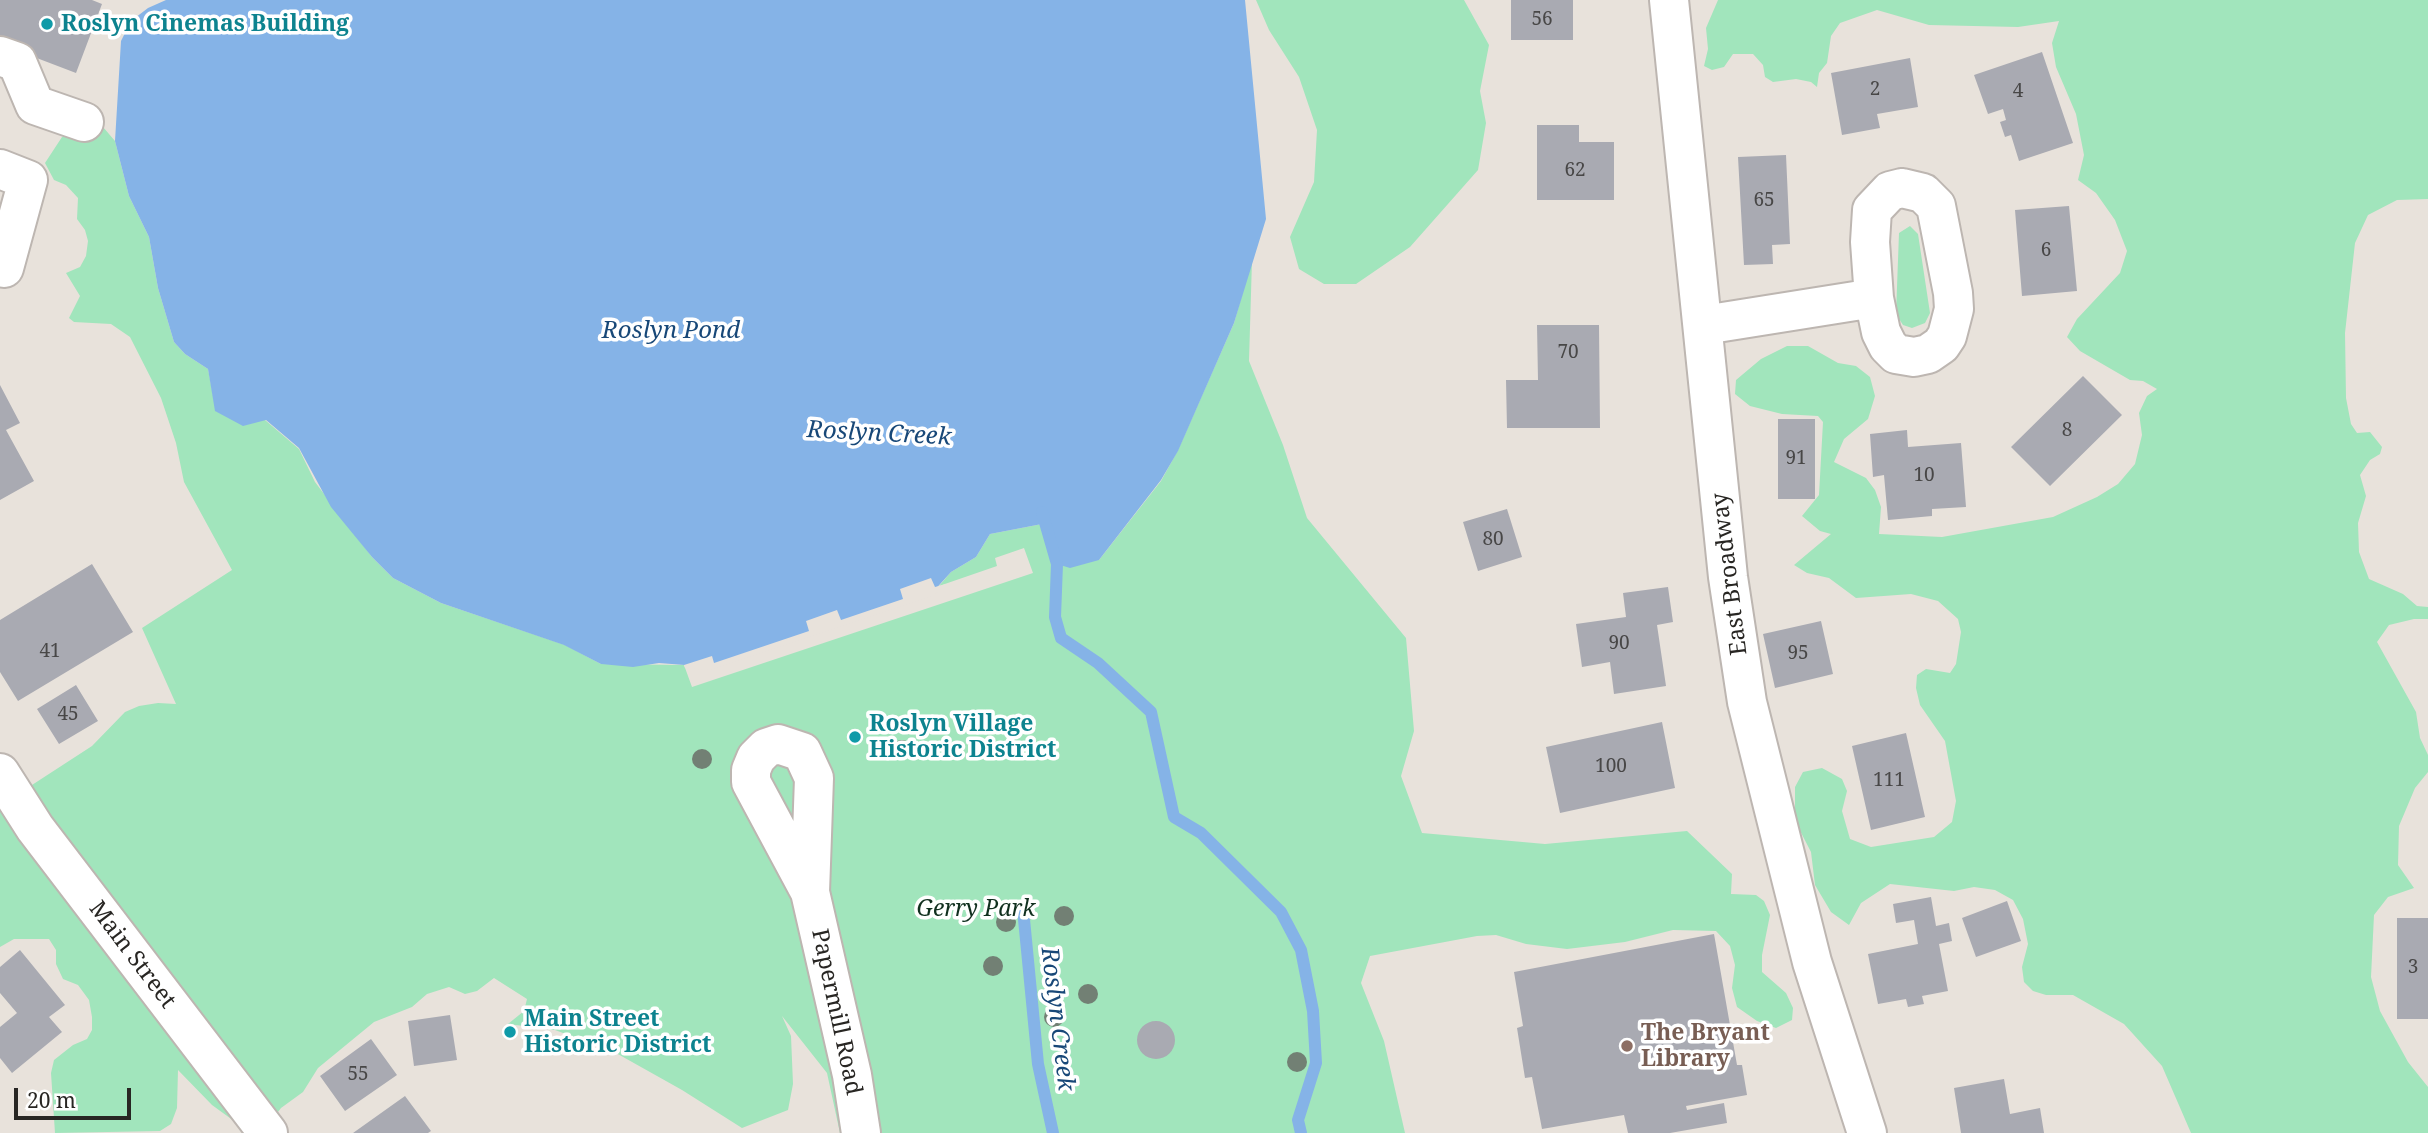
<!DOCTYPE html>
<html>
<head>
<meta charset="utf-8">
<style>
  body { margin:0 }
  #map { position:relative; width:2428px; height:1133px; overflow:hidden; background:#e8e2db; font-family:"Noto Serif",serif }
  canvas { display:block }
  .scale { position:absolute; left:14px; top:1088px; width:117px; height:32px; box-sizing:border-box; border:4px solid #282623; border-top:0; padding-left:9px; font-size:21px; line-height:24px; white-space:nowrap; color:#282623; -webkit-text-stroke:5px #fff; paint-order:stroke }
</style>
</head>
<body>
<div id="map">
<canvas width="2428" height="1133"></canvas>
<div class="scale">20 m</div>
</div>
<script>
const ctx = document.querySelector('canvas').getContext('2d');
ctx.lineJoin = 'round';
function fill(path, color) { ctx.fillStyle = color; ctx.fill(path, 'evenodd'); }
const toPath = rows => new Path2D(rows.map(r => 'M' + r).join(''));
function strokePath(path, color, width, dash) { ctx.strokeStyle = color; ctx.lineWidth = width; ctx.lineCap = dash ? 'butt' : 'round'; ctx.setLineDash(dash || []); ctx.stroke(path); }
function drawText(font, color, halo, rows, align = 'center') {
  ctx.font = font + ' "Noto Serif",serif'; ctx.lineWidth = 7; ctx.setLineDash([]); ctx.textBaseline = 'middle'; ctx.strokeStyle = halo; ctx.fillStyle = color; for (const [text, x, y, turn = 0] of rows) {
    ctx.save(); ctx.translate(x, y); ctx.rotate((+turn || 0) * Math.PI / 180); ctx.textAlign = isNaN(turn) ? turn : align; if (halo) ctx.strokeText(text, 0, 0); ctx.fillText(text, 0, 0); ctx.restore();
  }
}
fill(toPath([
  [1256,0,1464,0,1489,45,1480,91,1486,123,1478,170,1410,247,1356,284,1324,284,1299,269,1290,237,1314,182,1317,130,1299,77,1269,30],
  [1718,0,2428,0,2428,199,2397,200,2368,215,2355,243,2345,333,2346,398,2351,424,2357,433,2370,432,2382,447,2380,454,2370,460,2360,475,2366,496,2358,523,2359,552,2369,579,2403,594,2417,606,2428,607,2428,619,2414,619,2389,625,2377,642,2416,712,2420,738,2428,755,2428,772,2415,788,2399,826,2398,865,2414,888,2388,897,2374,915,2371,977,2380,1011,2408,1062,2428,1087,2428,1133,2191,1133,2162,1066,2124,1024,2073,995,2046,995,2033,991,2024,982,2022,967,2028,944,2023,919,2013,900,1995,890,1974,887,1954,891,1890,884,1861,903,1849,925,1831,912,1815,885,1811,852,1795,821,1795,787,1803,772,1822,768,1842,779,1847,791,1842,811,1850,839,1871,847,1934,837,1952,822,1956,801,1945,741,1920,705,1916,688,1917,675,1926,669,1950,673,1956,664,1961,632,1958,619,1938,601,1911,594,1856,598,1829,578,1807,573,1794,565,1831,534,1820,531,1802,516,1819,495,1823,422,1818,416,1782,414,1750,406,1735,394,1736,380,1761,359,1787,346,1808,346,1838,363,1856,366,1870,377,1875,396,1868,419,1844,439,1834,462,1866,478,1875,490,1881,507,1879,534,1942,537,2053,517,2097,497,2118,484,2135,464,2142,435,2139,413,2147,396,2157,389,2143,381,2130,380,2080,351,2067,337,2077,319,2120,273,2127,251,2115,220,2096,193,2078,180,2084,155,2076,114,2056,67,2052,43,2059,21,2018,27,1929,25,1877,10,1840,23,1831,36,1827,63,1819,73,1817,87,1811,82,1796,79,1773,82,1765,77,1763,65,1753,54,1733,54,1724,67,1712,70,1704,66,1708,49,1706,28],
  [91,124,103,127,115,141,129,196,149,237,158,288,174,342,185,354,208,369,216,411,265,420,299,449,315,482,372,557,393,578,441,603,565,645,601,664,684,665,692,687,1033,573,1024,548,995,558,997,566,939,586,951,572,976,557,990,534,1042,524,1051,531,1050,552,1099,560,1161,481,1178,450,1234,323,1252,260,1249,361,1283,445,1307,518,1406,638,1414,731,1401,776,1422,833,1545,844,1687,831,1732,874,1731,894,1756,895,1764,901,1770,915,1762,955,1762,972,1786,993,1793,1008,1792,1020,1776,1028,1757,1021,1737,1007,1732,988,1735,965,1730,946,1716,931,1673,930,1625,942,1567,949,1526,944,1496,935,1477,936,1370,956,1361,983,1384,1041,1405,1133,840,1133,827,1073,782,1016,791,1036,793,1084,788,1110,742,1128,682,1090,616,1053,555,1030,508,1024,524,1011,527,999,494,978,477,991,465,994,449,987,427,994,412,1007,374,1022,318,1068,303,1092,281,1108,265,1129,234,1121,212,1105,178,1070,177,1108,171,1124,160,1131,55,1133,51,1073,54,1060,73,1045,87,1039,92,1030,92,1017,89,1000,78,985,63,979,56,964,56,950,49,939,14,939,0,947,0,789,15,796,92,746,125,712,139,706,158,703,176,704,142,628,232,570,184,482,176,443,161,398,130,337,111,324,74,322,69,318,80,296,66,273,80,267,86,256,88,241,85,230,77,219,78,198,66,185,54,180,45,163,62,137],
  [1910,226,1918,234,1930,313,1925,323,1912,328,1903,325,1896,314,1899,233]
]), '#a1e5bc');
fill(toPath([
  [166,0,1245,0,1266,219,1234,323,1178,451,1161,480,1099,560,1070,568,1057,564,1050,552,1051,531,1042,524,990,534,976,557,951,572,932,593,710,667,659,663,633,667,601,664,564,645,441,603,393,578,372,557,331,507,299,448,266,420,243,426,215,411,208,369,185,354,174,342,158,288,149,237,129,196,115,141,121,41,131,21,148,8]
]), '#85b3e7');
fill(toPath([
  [931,578,935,587,946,584,933,596,711,670,685,668,684,665,712,656,714,663,809,631,806,621,837,610,841,620,903,599,900,589]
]), '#e8e2db');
strokePath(toPath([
  [1042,512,1057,564,1055,617,1061,638,1098,663,1151,712,1174,817,1201,833,1281,912,1301,950,1313,1011,1316,1063,1298,1120,1301,1133],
  [1023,909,1038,1064,1053,1133]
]), '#85b3e7', 12);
fill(toPath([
  [0,0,92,0,102,4,76,73,0,44],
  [1511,0,1573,0,1573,40,1511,40],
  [2042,52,2073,143,2019,161,2011,135,2005,137,2000,122,2006,120,2003,109,1988,114,1974,75],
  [1910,58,1918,107,1877,114,1880,128,1842,135,1831,73],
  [1537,125,1579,125,1579,142,1614,142,1614,200,1537,200],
  [1786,155,1790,244,1772,245,1773,264,1744,265,1738,157],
  [2069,206,2077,291,2022,296,2015,210],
  [1537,325,1599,325,1600,428,1507,428,1506,380,1538,380],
  [2083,376,2122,415,2050,486,2011,447],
  [0,385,20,423,6,430,34,481,0,500],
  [1778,419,1815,419,1815,499,1778,499],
  [1907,430,1908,447,1961,443,1966,507,1932,509,1932,516,1888,520,1884,475,1873,477,1870,434],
  [1507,509,1522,557,1478,571,1463,522],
  [92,564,133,632,18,701,0,672,0,620],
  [1668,587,1673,622,1657,625,1666,686,1614,694,1610,662,1582,667,1576,624,1626,617,1623,593],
  [1821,621,1833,674,1775,688,1763,634],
  [76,685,98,721,59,744,37,709],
  [1662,722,1675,788,1560,813,1546,747],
  [1906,733,1925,817,1871,830,1852,746],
  [1931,897,1936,926,1949,923,1952,941,1939,944,1948,991,1922,996,1924,1004,1908,1007,1906,999,1878,1004,1868,954,1918,944,1914,920,1896,923,1893,904],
  [2007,901,2021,941,1976,957,1962,918],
  [2397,918,2428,918,2428,1019,2397,1019],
  [1714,934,1737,1065,1742,1065,1747,1095,1686,1106,1687,1110,1724,1103,1727,1123,1670,1133,1628,1133,1624,1115,1542,1129,1532,1077,1525,1078,1517,1028,1523,1026,1514,972],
  [20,950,65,1005,49,1017,62,1032,12,1073,0,1058,0,1027,17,1013,0,993,0,967],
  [450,1015,457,1060,414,1066,408,1021],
  '1137 1040a19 19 0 1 1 38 0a19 19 0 1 1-38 0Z',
  [371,1039,397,1075,345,1111,320,1076],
  [2004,1079,2010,1114,2040,1108,2044,1133,1961,1133,1954,1088],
  [405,1096,431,1131,428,1133,353,1133]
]), '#a9aab2');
const minor = toPath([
  [0,56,17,62,35,105,84,122],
  [0,169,28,180,4,268],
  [1902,188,1923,193,1936,206,1953,293,1954,309,1947,336,1941,345,1928,354,1914,357,1896,354,1888,346,1881,332,1874,298,1870,242,1872,210,1890,191,1902,188],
  [1704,325,1874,298],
  [810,892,751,782,751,770,756,758,766,748,778,744,802,752,814,778,810,892,852,1075,861,1133]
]);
const major = toPath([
  [1669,0,1728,577,1747,702,1812,962,1867,1133],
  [0,773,35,828,268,1133]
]);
strokePath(minor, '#bdb6b1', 42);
strokePath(major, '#bdb6b1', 42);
strokePath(minor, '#fff', 38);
strokePath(major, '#fff', 38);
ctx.fillStyle = '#728074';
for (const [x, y] of [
  [902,750],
  [702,759],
  [1064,916],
  [1006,922],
  [993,966],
  [1088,994],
  [1054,1017],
  [1297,1062]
]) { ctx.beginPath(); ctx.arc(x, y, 10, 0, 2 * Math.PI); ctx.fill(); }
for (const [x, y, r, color] of [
  [47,24,7,"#0f9aa8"],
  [855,737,7,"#0f9aa8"],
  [510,1032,7,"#0f9aa8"],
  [1627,1046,7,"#8d6e63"]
]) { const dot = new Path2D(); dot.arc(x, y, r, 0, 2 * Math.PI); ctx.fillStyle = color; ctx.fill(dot); strokePath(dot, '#fff', 2.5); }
drawText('19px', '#484747', null, [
  ["56",1542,20],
  ["2",1875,90],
  ["4",2018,92],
  ["62",1575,171],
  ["65",1764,201],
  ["6",2046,251],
  ["70",1568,353],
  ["8",2067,431],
  ["91",1796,459],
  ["10",1924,476],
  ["80",1493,540],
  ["90",1619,644],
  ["41",50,652],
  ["95",1798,654],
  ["45",68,715],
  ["100",1611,767],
  ["111",1889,781],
  ["3",2413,968],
  ["55",358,1075]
]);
drawText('bold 23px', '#0d838f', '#fff', [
  ["Roslyn Cinemas Building",61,24],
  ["Roslyn Village",869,724],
  ["Historic District",869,750],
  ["Main Street",524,1019],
  ["Historic District",524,1045]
], 'left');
drawText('23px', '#282623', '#fff', [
  ["East Broadway",1730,574,-97],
  ["Main Street",132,955,53],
  ["Papermill Road",836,1012,78]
]);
drawText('italic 23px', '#11301f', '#fff', [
  ["Gerry Park",976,909]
]);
drawText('bold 23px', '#785e54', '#fff', [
  ["The Bryant",1641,1033],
  ["Library",1641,1059]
], 'left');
drawText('italic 24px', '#184878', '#fff', [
  ["Roslyn Pond",671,331],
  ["Roslyn Creek",879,434,3],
  ["Roslyn Creek",1057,1019,83]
]);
</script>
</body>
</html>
